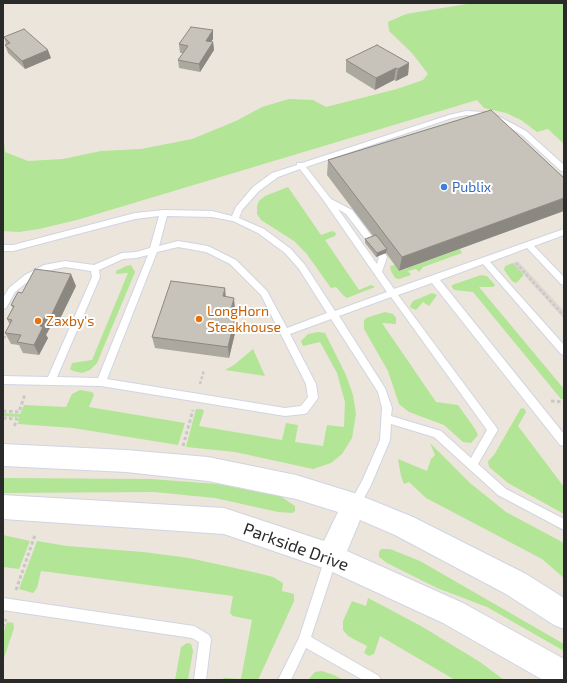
<!DOCTYPE html>
<html>
<head>
<meta charset="utf-8">
<style>
  body { margin:0 }
  #map { position:relative; width:567px; height:683px; overflow:hidden; background:#ece5db; font-family:"Exo 2",sans-serif }
  canvas { display:block }
  .frame { position:absolute; inset:0; border:4px solid #2a2a2a; pointer-events:none }
</style>
</head>
<body>
<div id="map">
<canvas width="567" height="683"></canvas>
<div class="frame"></div>
</div>
<script>
const ctx = document.querySelector('canvas').getContext('2d');
ctx.lineJoin = 'round';
function fill(path, color) { ctx.fillStyle = color; ctx.fill(path, 'evenodd'); }
const toPath = rows => new Path2D(rows.map(r => 'M' + r).join(''));
function strokePath(path, color, width, dash) { ctx.strokeStyle = color; ctx.lineWidth = width; ctx.lineCap = dash ? 'butt' : 'round'; ctx.setLineDash(dash || []); ctx.stroke(path); }
function drawText(font, color, halo, rows, align = 'center') {
  ctx.font = font + ' "Exo 2",sans-serif'; ctx.lineWidth = 4; ctx.setLineDash([]); ctx.textBaseline = 'middle'; ctx.strokeStyle = halo; ctx.fillStyle = color; for (const [text, x, y, turn = 0] of rows) {
    ctx.save(); ctx.translate(x, y); ctx.rotate((+turn || 0) * Math.PI / 180); ctx.textAlign = isNaN(turn) ? turn : align; if (halo) ctx.strokeText(text, 0, 0); ctx.fillText(text, 0, 0); ctx.restore();
  }
}
fill(toPath([
  [473,3,564,3,564,144,548,129,537,132,521,120,506,113,484,108,477,100,77,220,39,229,19,232,3,231,3,130,5,152,28,161,63,159,101,151,141,149,192,139,236,121,262,107,289,99,313,100,326,107,397,89,423,80,428,74,412,53,389,31,388,22,406,14],
  [288,187,321,235,332,231,336,233,335,236,325,240,359,290,371,285,375,287,347,298,344,296,336,287,331,288,306,253,294,241,261,220,257,214,257,206,259,201,265,196],
  [460,249,462,253,423,267,419,272,416,269,408,271,411,275,399,279,395,278,391,271,390,266,395,265,400,271],
  [513,263,523,273,523,276,516,283,512,281,504,270,505,266],
  [131,265,135,272,97,363,90,370,82,373,73,371,70,369,72,363,92,360,128,273,116,274,116,271,126,266],
  [481,275,487,276,495,285,493,287,479,287,564,389,564,399,561,399,473,292,454,290,452,287,452,285],
  [432,293,437,295,429,306,423,302,416,310,411,308,410,306,413,301],
  [385,312,393,314,396,318,396,324,382,323,436,402,458,405,475,429,478,435,471,443,463,442,444,425,409,412,399,404,388,371,364,329,364,321,366,318],
  [318,332,325,333,346,375,353,395,356,414,352,438,342,454,331,463,313,469,235,452,186,447,196,409,202,409,204,411,199,426,282,440,286,423,298,425,295,442,323,446,327,425,344,427,345,402,337,373,320,342,303,346,301,341,308,334],
  [253,349,265,376,225,370,234,365],
  [80,390,92,392,94,395,89,407,185,423,178,445,73,428,18,424,19,417,3,416,3,413,20,414,24,405,66,407,72,394],
  [521,408,525,409,526,412,518,426,564,487,564,514,508,483,489,467,488,461,494,455],
  [430,443,470,483,506,512,564,543,564,578,542,559,426,498,409,482,404,484,401,476,398,459,427,471,431,459,435,455],
  [3,478,151,479,217,484,280,496,295,506,295,511,292,513,278,512,215,498,154,492,3,493],
  [3,535,30,541,19,569,3,567],
  [37,541,67,546,143,552,189,558,253,572,273,577,283,583,282,591,294,594,294,601,258,680,222,680,224,678,241,679,252,620,233,616,230,613,233,596,41,571,37,588,33,593,19,589],
  [381,549,390,549,420,561,564,644,564,651,487,607,437,588,387,563,379,557,379,552],
  [368,598,421,626,480,662,504,680,455,680,380,636,374,654,369,656,364,653,367,646,348,636,343,630,343,621,352,601,366,606],
  [7,622,13,623,14,628,3,661,3,634],
  [187,643,191,644,193,651,188,680,175,680,181,647],
  [322,671,334,675,343,680,308,680,315,672]
]), '#b2e595');
fill(toPath([
  [518,261,564,311,564,319,513,263]
]), '#dcd8d2');
const lane = toPath([
  [466,111,484,112,500,117,526,131,564,165,564,171,561,171,522,135,496,119,484,116,466,115,452,118,306,167,331,199,352,210,386,255,387,257,382,272,394,289,564,229,564,235,534,246,564,277,564,285,561,284,527,248,490,262,564,345,564,355,561,354,483,264,440,280,564,434,564,446,560,445,432,283,398,295,496,427,498,430,496,433,478,464,506,489,564,519,564,530,498,495,434,437,391,424,390,440,371,485,358,509,354,510,350,509,349,505,363,479,380,440,382,408,378,392,331,319,290,334,316,384,318,398,307,413,304,414,285,416,101,386,3,384,3,376,48,377,92,277,91,271,65,267,46,271,31,279,15,292,6,308,3,309,3,298,9,288,25,275,44,265,65,261,94,265,122,253,136,252,150,248,159,216,135,219,13,251,3,251,3,245,13,245,135,213,164,210,212,211,232,216,236,207,253,187,272,173,297,165,297,163,302,163,449,115,466,111],
  [300,169,324,201,387,292,335,311,305,265,291,249,264,229,239,218,242,210,259,191,278,177,300,169],
  [338,209,346,214,379,257,377,264,338,209],
  [167,216,212,217,233,221,258,233,285,253,299,269,327,313,287,328,267,291,236,260,208,246,178,241,159,246,167,216],
  [178,247,206,252,230,264,261,295,306,384,308,397,301,406,285,408,107,379,157,252,178,247],
  [148,255,98,378,57,377,100,277,99,270,123,259,136,258,148,255],
  [391,297,487,430,471,458,441,431,391,416,392,408,385,388,339,316,391,297],
  [331,552,335,554,337,558,311,637,379,676,381,680,363,680,306,648,291,680,278,680,299,638,325,558,327,554,331,552],
  [3,598,194,626,209,635,211,639,206,680,194,680,199,642,192,638,3,610,3,598]
]);
const secondary = toPath([
  [3,444,126,450,208,457,296,475,354,493,413,517,526,574,564,598,564,629,554,625,506,594,395,535,360,520,347,551,463,603,564,659,564,680,543,680,443,623,326,569,224,534,3,519,3,495,224,508,324,541,338,512,296,499,208,481,126,472,3,466,3,444]
]);
strokePath(lane, '#d0d4e3', 2);
strokePath(secondary, '#d0d4e3', 2);
strokePath(toPath([
  [516,263,564,316],
  [3,337,10,337],
  [200,384,204,370]
]), '#c8c8c8', 2.5, [3, 2]);
strokePath(toPath([
  [551,401,564,402],
  [3,411,19,412,25,394],
  [3,418,17,419,14,427],
  [183,446,193,410],
  [16,590,35,535],
  [3,627,6,619]
]), '#c8c8c8', 3, [3.5, 2.5]);
fill(lane, '#fff');
fill(secondary, '#fff');
fill(toPath([
  [213,30,213,39,211,42,213,42,214,50,200,72,179,68,178,60,183,53,180,53,179,44],
  [4,37,51,58,25,69,8,53,5,45,6,44],
  [346,60,409,63,408,75,396,81,394,80,375,90,346,72],
  [491,110,399,271,386,253,376,257,365,243,365,239,373,236,327,175,328,160],
  [76,286,56,327,51,326,46,335,48,338,39,355,23,353,19,345,11,344,5,333,10,325,7,319,13,308,11,305],
  [226,297,235,309,232,318,235,318,236,329,229,358,155,348,152,337]
]), '#aba8a0');
fill(toPath([
  [213,30,213,39,206,49,206,41],
  [213,42,214,50,200,72,199,64],
  [48,50,51,58,25,69,22,61],
  [409,63,408,75,396,81,398,69],
  [396,68,394,80,375,90,376,78],
  [564,198,564,211,399,271,402,257],
  [387,249,386,253,376,257,377,253],
  [71,274,76,286,56,327,51,316],
  [225,288,226,299,223,296],
  [234,298,235,309,230,328,229,317],
  [46,315,51,326,46,335,48,338,39,355,34,345,40,326],
  [235,318,236,329,229,358,228,347]
]), '#8b8882');
const building = toPath([
  [191,27,213,30,206,41,213,42,199,64,178,60,188,46,179,44,191,27],
  [24,29,48,50,22,61,5,45,10,43,4,37,24,29],
  [377,45,409,63,398,69,396,68,376,78,346,60,377,45],
  [491,110,564,178,564,198,402,257,328,160,491,110],
  [376,235,387,249,377,253,365,239,376,235],
  [35,269,71,274,51,316,46,315,40,326,43,327,34,345,17,342,21,335,5,333,12,320,7,319,14,306,11,305,18,292,22,293,35,269],
  [171,281,225,288,223,296,234,298,229,317,235,318,228,347,152,337,171,281]
]);
fill(building, '#c7c3ba');
strokePath(building, '#8b8882', 1);
for (const [x, y, r, color] of [
  [444,187,4,"#3f7fe0"],
  [199,319,4,"#e8710a"],
  [38,321,4,"#e8710a"]
]) { const dot = new Path2D(); dot.arc(x, y, r, 0, 2 * Math.PI); ctx.fillStyle = color; ctx.fill(dot); strokePath(dot, '#fff', 1.5); }
drawText('14px', '#366cbe', '#fff', [
  ["Publix",452,187]
], 'left');
drawText('14px', '#c56008', '#fff', [
  ["LongHorn",207,311],
  ["Steakhouse",207,327],
  ["Zaxby's",46,321]
], 'left');
drawText('17px', '#2a2a2a', '#fff', [
  ["Parkside Drive",296,547,20]
]);
</script>
</body>
</html>
